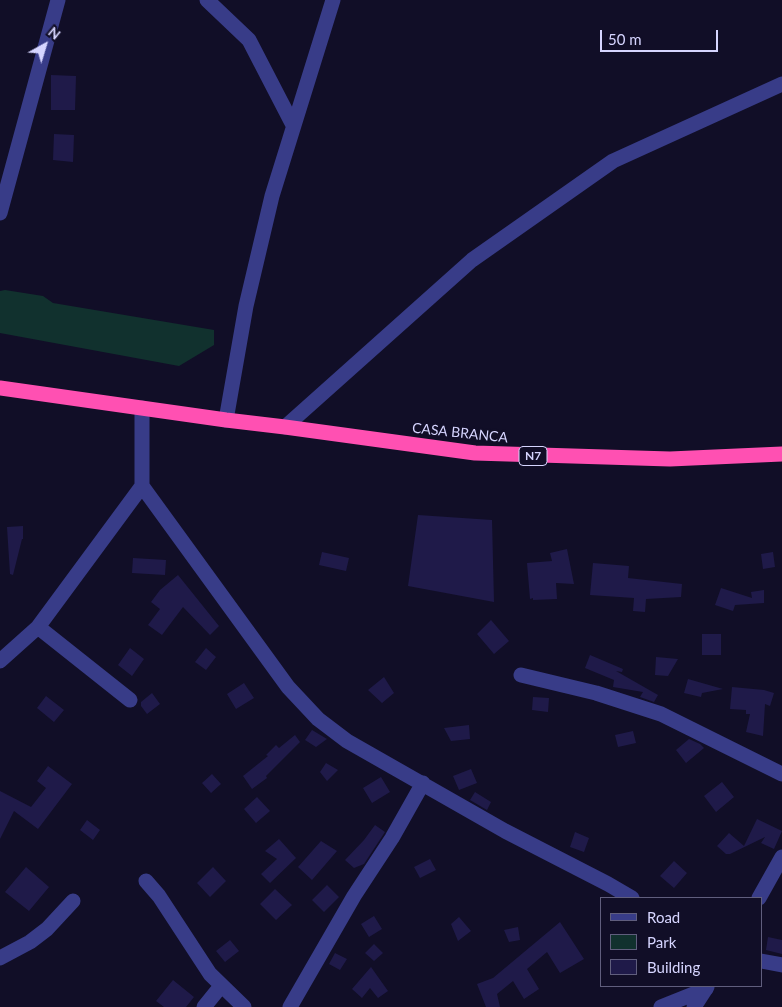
<!DOCTYPE html>
<html>
<head>
<meta charset="utf-8">
<style>
  body { margin:0 }
  #map { position:relative; width:782px; height:1007px; overflow:hidden; background:#110e27; font-family:Lato,sans-serif }
  canvas { display:block }
  .legend { position:absolute; left:600px; top:897px; width:162px; height:90px; box-sizing:border-box; background:#110e27; border:1px solid #605e7d; margin:0; padding:6px 9px; list-style:none; font-size:15px; color:#d6d5ff }
  .legend li { display:flex; align-items:center; gap:10px; height:25px }
  .legend b { width:25px; border:1px solid #605e7d }
  .north { position:absolute; left:20px; top:20px; width:50px; height:50px; -webkit-text-stroke:4px #110e27; paint-order:stroke; rotate:39deg; font-size:14px; font-weight:700; line-height:20px; text-align:center; color:#d6d5ff }
  .north::after { content:''; display:block; margin:auto; width:18px; height:22px; background:#d6d5ff; clip-path:polygon(50% 0,100% 100%,50% 72%,0 100%) }
  .scale { position:absolute; left:600px; top:30px; width:118px; height:22px; box-sizing:border-box; border:2px solid #d6d5ff; border-top:0; padding-left:6px; font-size:15px; line-height:18px; white-space:nowrap; color:#d6d5ff; -webkit-text-stroke:4px #110e27; paint-order:stroke }
</style>
</head>
<body>
<div id="map">
<canvas width="782" height="1007"></canvas>
<ul class="legend">
<li><b style="height:6px;background:#383c88"></b>Road</li>
<li><b style="height:14px;background:#11312e"></b>Park</li>
<li><b style="height:14px;background:#1f1a49"></b>Building</li>
</ul>
<div class="north">N</div>
<div class="scale">50 m</div>
</div>
<script>
const ctx = document.querySelector('canvas').getContext('2d');
ctx.lineJoin = 'round';
function fill(path, color) { ctx.fillStyle = color; ctx.fill(path, 'evenodd'); }
const toPath = rows => new Path2D(rows.map(r => 'M' + r).join(''));
function strokePath(path, color, width, dash) { ctx.strokeStyle = color; ctx.lineWidth = width; ctx.lineCap = dash ? 'butt' : 'round'; ctx.setLineDash(dash || []); ctx.stroke(path); }
function drawText(font, color, halo, rows, align = 'center') {
  ctx.font = font + ' Lato,sans-serif'; ctx.lineWidth = 4.5; ctx.setLineDash([]); ctx.textBaseline = 'middle'; ctx.strokeStyle = halo; ctx.fillStyle = color; for (const [text, x, y, turn = 0] of rows) {
    ctx.save(); ctx.translate(x, y); ctx.rotate((+turn || 0) * Math.PI / 180); ctx.textAlign = isNaN(turn) ? turn : align; if (halo) ctx.strokeText(text, 0, 0); ctx.fillText(text, 0, 0); ctx.restore();
  }
}
fill(toPath([
  [5,290,43,296,53,303,214,330,214,345,179,366,0,333,0,291]
]), '#11312e');
fill(toPath([
  [51,75,76,76,75,110,51,110],
  [54,134,74,135,73,162,53,160],
  [418,515,492,520,494,602,408,586],
  [23,526,23,539,22,539,13,575,10,574,7,527],
  [567,549,574,584,556,583,557,599,533,600,533,598,530,599,527,563,552,561,550,553],
  [322,552,349,558,346,571,319,565],
  [773,552,775,567,763,569,761,554],
  [133,558,166,560,165,575,132,573],
  [593,563,629,566,628,578,682,584,681,597,646,599,645,612,633,611,634,598,590,595],
  [178,575,219,626,210,635,183,607,162,635,148,625,160,609,151,602,160,590],
  [721,588,752,598,751,592,764,590,764,603,735,605,733,611,715,605],
  [491,620,509,641,494,654,477,634],
  [702,634,721,634,721,655,702,655],
  [130,648,144,659,132,676,118,665],
  [206,648,216,657,206,670,195,662],
  [590,655,623,669,622,672,616,671,658,695,654,702,640,697,643,692,613,687,614,680,585,668],
  [656,657,678,659,668,676,655,675],
  [384,677,394,693,382,703,368,690],
  [688,679,723,689,702,693,701,697,684,693],
  [244,683,254,698,236,709,227,694],
  [732,687,764,690,774,693,770,706,765,704,763,736,746,732,750,714,746,714,746,710,730,709],
  [152,693,160,704,147,714,141,706,141,702],
  [46,696,64,710,54,722,37,708],
  [533,697,549,698,548,712,532,710],
  [469,725,470,739,451,741,444,728],
  [312,730,327,739,316,747,305,740],
  [633,731,636,743,618,747,615,735],
  [295,735,300,742,266,776,267,778,252,789,243,776,268,756,266,755,276,745,279,748],
  [689,739,700,744,704,748,686,763,676,750],
  [326,763,338,770,327,781,320,772],
  [48,766,72,784,38,829,14,811,0,839,0,791,31,807,46,788,37,781],
  [471,769,477,783,459,790,453,776],
  [212,774,221,784,211,793,202,783],
  [381,777,390,792,372,803,363,788],
  [722,782,734,797,716,812,704,796],
  [475,792,491,802,487,810,470,800],
  [257,797,270,811,256,823,244,809],
  [757,819,782,831,774,849,761,843,765,837,730,854,726,854,717,846,729,833,744,846],
  [87,820,100,830,93,840,80,830],
  [375,825,385,832,364,864,354,868,345,860,364,840],
  [575,832,589,838,584,852,570,847],
  [279,839,296,858,270,883,261,874,277,859,265,851],
  [321,841,337,851,312,880,298,867],
  [430,859,436,870,420,878,414,867],
  [674,861,687,873,674,888,660,876],
  [26,867,49,887,29,911,5,892],
  [213,867,226,881,210,897,197,883],
  [327,885,339,897,324,912,312,900],
  [275,889,292,905,276,920,260,904],
  [374,916,382,929,369,937,361,924],
  [459,917,471,931,458,941,451,924],
  [560,922,584,959,560,973,547,952,527,969,539,989,524,999,513,981,497,994,500,1007,486,1007,477,984,493,978],
  [518,927,520,940,509,942,504,930],
  [768,937,782,940,782,954,766,950],
  [230,940,239,951,225,962,216,951],
  [374,944,383,953,374,961,365,953],
  [335,953,347,959,340,970,329,964],
  [371,967,388,991,378,998,370,988,362,998,352,989],
  [173,980,194,997,186,1007,164,1007,156,1001]
]), '#1f1a49');
strokePath(toPath([
  [207,0,249,40,293,125],
  [0,213,58,0],
  [226,420,246,306,272,196,333,0],
  [285,427,472,260,613,161,782,84],
  [142,486,288,687,318,719,347,741,505,831,608,884,632,898],
  [38,627,130,700],
  [0,661,38,627,142,486,142,408],
  [521,675,596,693,661,714,782,774],
  [146,881,159,896,210,974,244,1007],
  [759,898,782,857],
  [0,958,30,942,47,929,73,901],
  [761,961,782,965],
  [204,1007,221,986],
  [290,1007,354,896,392,838,423,783],
  [661,1007,706,989],
  [694,1007,707,987]
]), '#383c88', 15);
strokePath(toPath([
  [0,388,226,420,285,427,475,453,670,459,782,454]
]), '#ff50b2', 15);
for (const [x, y, w] of [
  [533,456,28]
]) { const box = new Path2D(); box.roundRect(x - w / 2, y - 9.5, w, 19, 4); ctx.fillStyle = '#110e27'; ctx.fill(box); strokePath(box, '#d6d5ff', 1); }
drawText('bold 12px', '#d6d5ff', null, [
  ["N7",533,456]
]);
drawText('14px', '#d6d5ff', '#110e27', [
  ["CASA BRANCA",460,433,6]
]);
</script>
</body>
</html>
